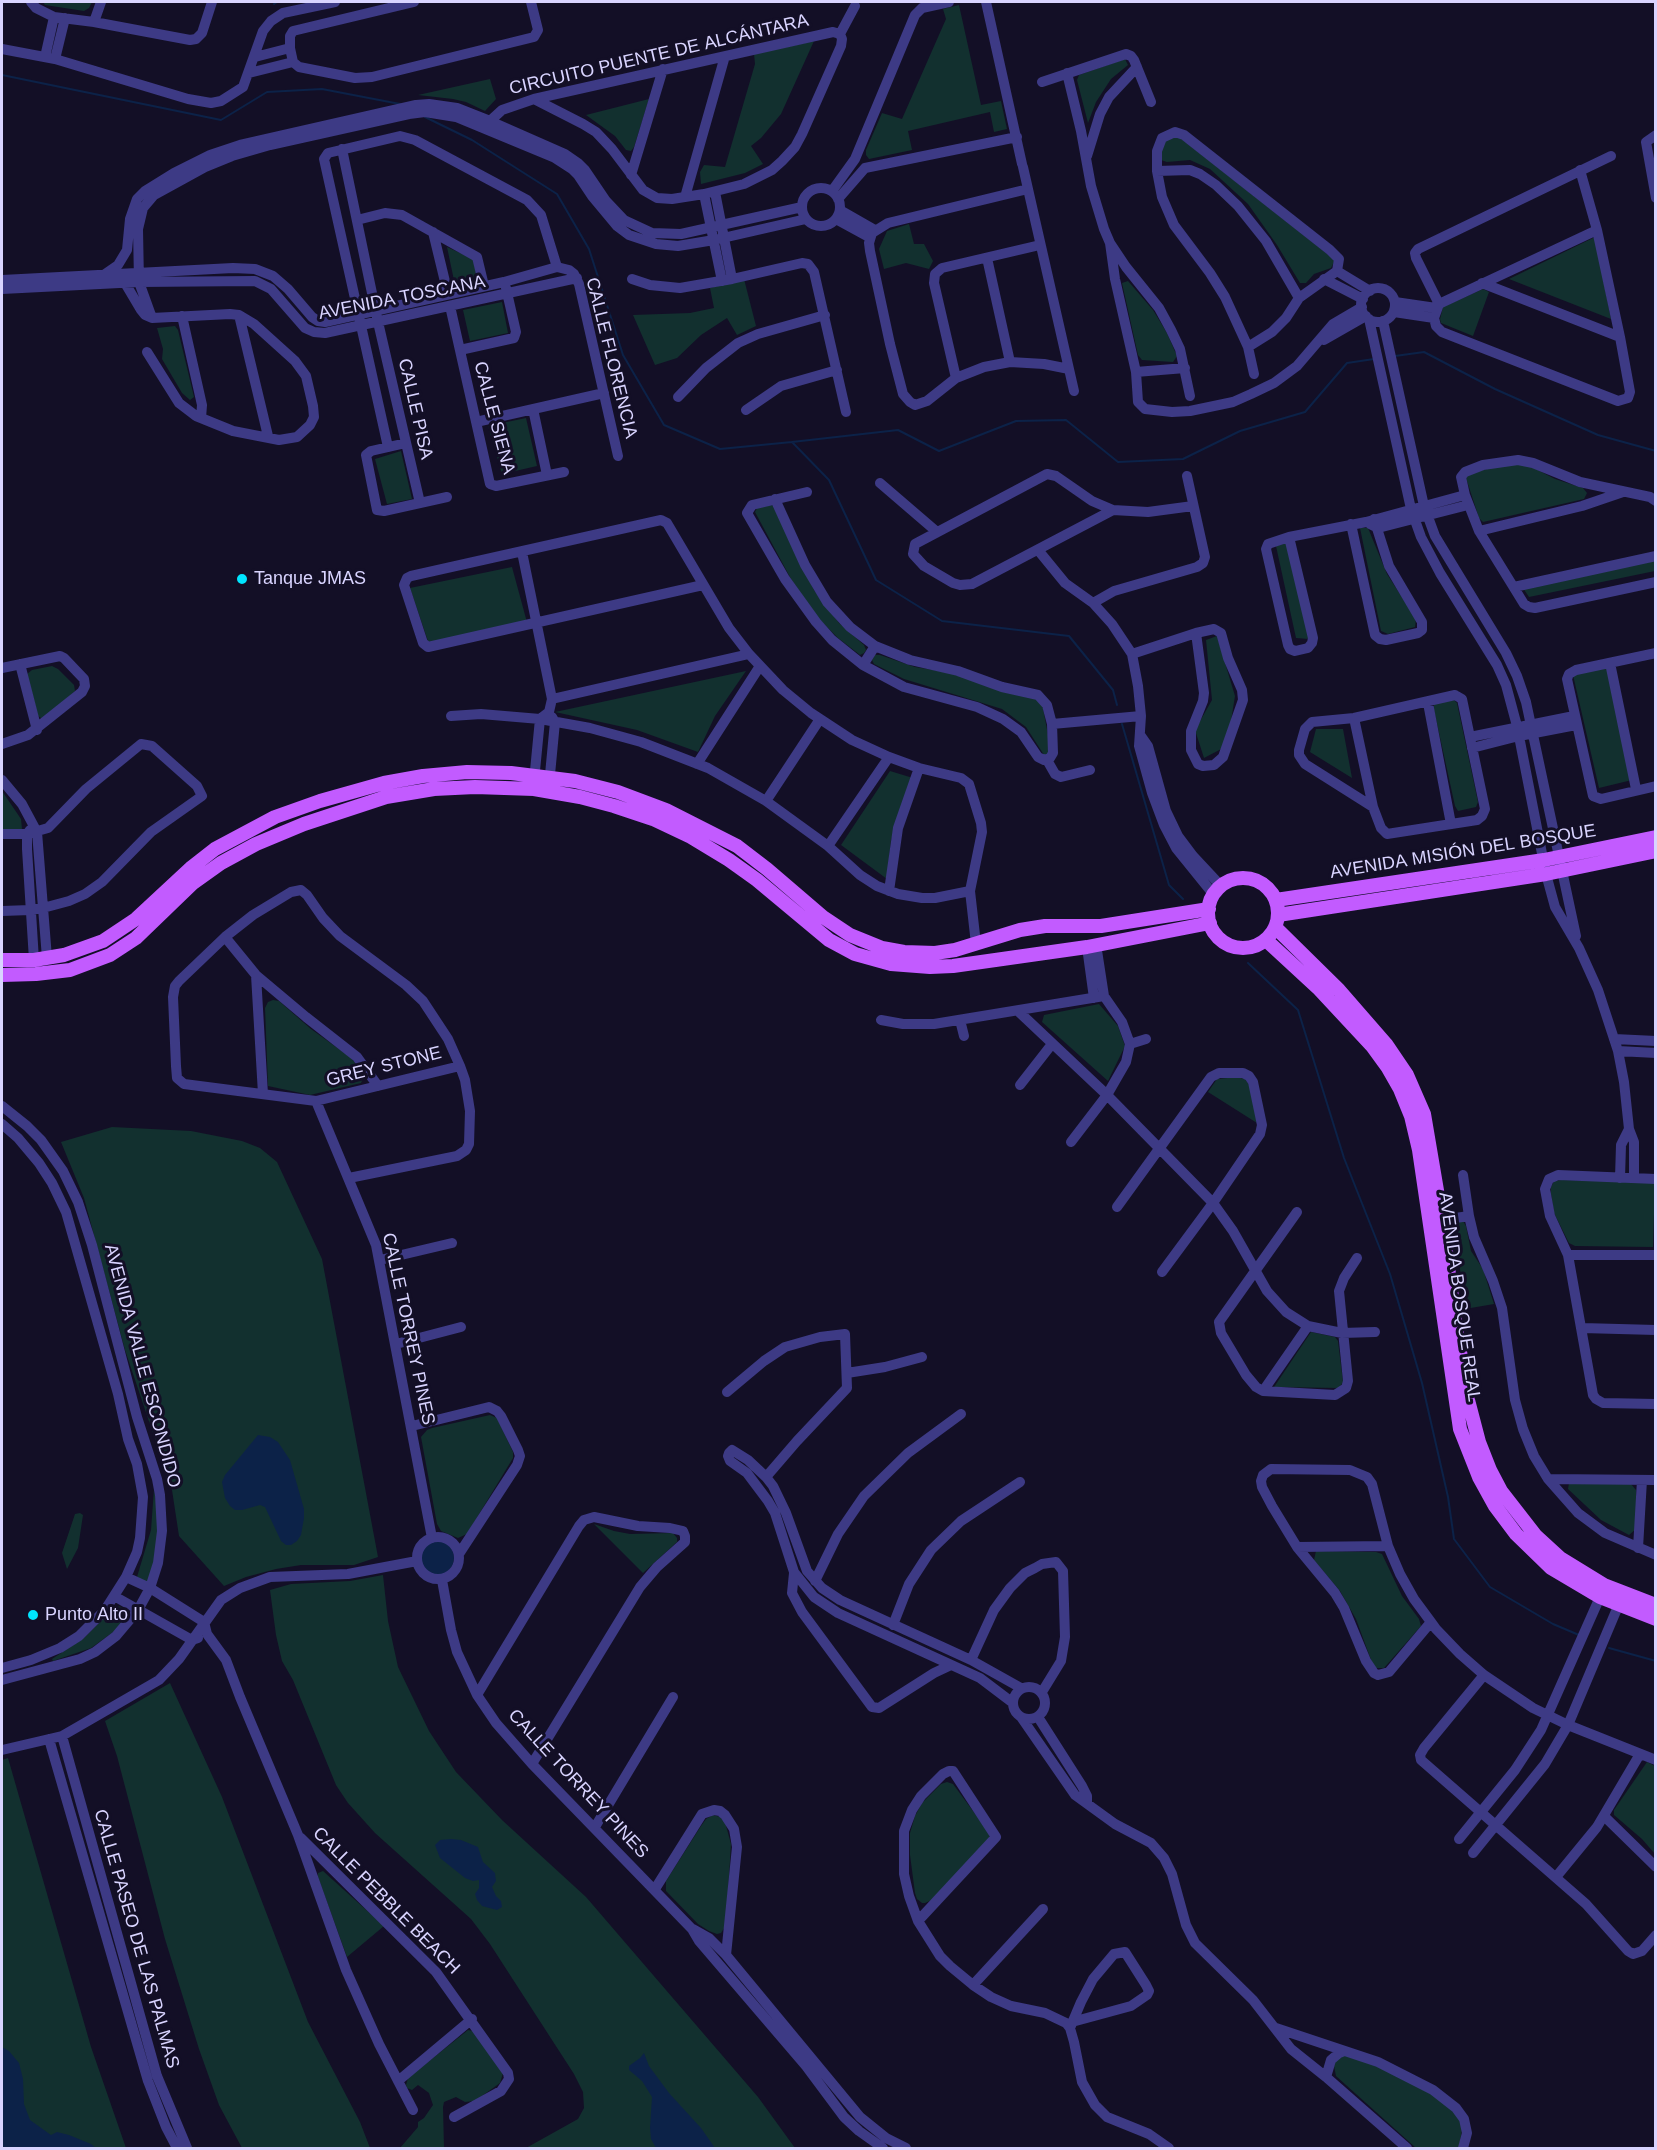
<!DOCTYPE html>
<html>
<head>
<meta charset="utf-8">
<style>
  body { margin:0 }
  #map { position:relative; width:1657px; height:2150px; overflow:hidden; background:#130f26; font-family:Arial,sans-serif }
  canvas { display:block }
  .frame { position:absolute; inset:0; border:3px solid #d9d4ff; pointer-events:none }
</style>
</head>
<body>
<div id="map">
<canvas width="1657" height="2150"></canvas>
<div class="frame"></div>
</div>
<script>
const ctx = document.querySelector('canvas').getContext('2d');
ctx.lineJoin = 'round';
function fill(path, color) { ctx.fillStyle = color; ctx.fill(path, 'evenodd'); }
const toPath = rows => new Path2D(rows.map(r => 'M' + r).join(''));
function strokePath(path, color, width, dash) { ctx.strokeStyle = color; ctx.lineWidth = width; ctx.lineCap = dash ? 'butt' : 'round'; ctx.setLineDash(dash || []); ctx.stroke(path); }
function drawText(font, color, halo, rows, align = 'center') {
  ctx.font = font + ' Arial,sans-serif'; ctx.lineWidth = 6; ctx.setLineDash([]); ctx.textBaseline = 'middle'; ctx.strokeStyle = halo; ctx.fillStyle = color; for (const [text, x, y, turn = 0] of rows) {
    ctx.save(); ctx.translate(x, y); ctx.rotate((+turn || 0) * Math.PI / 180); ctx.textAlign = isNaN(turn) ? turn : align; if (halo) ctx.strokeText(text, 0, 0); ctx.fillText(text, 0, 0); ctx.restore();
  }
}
fill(toPath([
  [43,2,92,2,89,8,84,11,45,5],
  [959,5,981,105,1001,101,1007,129,994,132,990,112,908,131,912,150,869,159,866,155,866,150,882,113,902,119,946,19,943,9],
  [814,41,781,114,761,138,751,146,763,164,745,173,701,184,700,172,704,165,725,167,755,64,754,54],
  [1125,59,1128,65,1111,79,1096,102,1088,123,1077,80,1079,75],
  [490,79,496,99,485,111,466,102,453,99,418,95],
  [649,99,634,147,631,151,626,150,615,136,586,115],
  [1178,136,1335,260,1331,268,1314,274,1306,283,1300,283,1277,245,1248,204,1210,169,1190,160,1167,162,1161,160,1162,149,1166,139],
  [909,224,914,244,924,244,933,261,929,269,906,263,884,269,879,249,887,231],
  [1595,237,1611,319,1509,279],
  [447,247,473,259,478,280,455,285],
  [744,279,756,326,737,335,727,318,701,335,677,358,655,365,633,315,690,313,714,308,710,288],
  [1128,281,1153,310,1167,333,1177,356,1173,362,1142,360,1138,355,1122,283],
  [1483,289,1489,292,1473,336,1441,323,1440,319,1443,307],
  [502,302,508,333,470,341,463,310],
  [175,326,178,330,194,397,190,400,182,393,162,359,163,349,157,328],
  [526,418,537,466,502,474,488,426],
  [401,451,412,499,387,504,375,459],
  [1510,463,1528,465,1555,479,1583,488,1587,493,1584,499,1483,522,1479,518,1466,478,1468,474],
  [771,505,774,506,814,590,839,623,864,645,866,650,864,653,860,655,838,638,818,618,791,579,755,512,757,508],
  [1360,528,1368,528,1387,574,1416,619,1415,627,1388,634,1381,631],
  [1286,543,1309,639,1296,638,1276,546],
  [1655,559,1655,571,1529,597,1523,588],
  [512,567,528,626,430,647,410,588],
  [1217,636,1235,696,1227,746,1204,758,1195,730,1212,700,1206,640],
  [875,655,880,655,915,667,958,674,1034,698,1042,703,1049,740,1049,755,1044,755,1026,727,1002,709,904,679,874,664,872,660],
  [52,666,58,669,74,685,75,691,45,718,41,718,38,716,27,674,32,670],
  [1608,667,1632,780,1599,788,1573,675],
  [746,671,715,716,698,752,637,730,555,712],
  [1454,700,1457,703,1478,802,1476,807,1458,811,1455,806,1434,710,1434,704],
  [1316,729,1343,729,1352,778,1310,752],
  [890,771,913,778,891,840,887,879,841,845],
  [2,791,21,819,22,829,2,833],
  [273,1000,279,1001,311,1029,350,1057,365,1074,361,1083,310,1095,268,1086,265,1008,268,1002],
  [1099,1004,1118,1026,1125,1046,1108,1081,1042,1022,1044,1015],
  [1237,1077,1245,1079,1250,1086,1257,1123,1208,1092,1217,1079],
  [112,1127,191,1131,242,1141,260,1148,277,1162,322,1259,378,1557,354,1565,301,1565,276,1569,246,1577,224,1586,179,1536,172,1490,125,1350,84,1198,61,1142],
  [1562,1180,1655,1182,1653,1247,1575,1246,1569,1243,1554,1213,1551,1194,1551,1187,1554,1181],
  [1463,1221,1466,1226,1471,1251,1483,1269,1494,1304,1465,1309,1454,1222],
  [1311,1332,1335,1337,1338,1341,1343,1382,1339,1388,1274,1387],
  [490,1415,497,1418,513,1452,513,1458,467,1534,458,1538,441,1531,437,1524,421,1437,427,1430,432,1428],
  [1569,1483,1631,1484,1636,1490,1636,1529,1629,1535,1601,1520,1568,1489],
  [154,1489,159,1520,155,1566,148,1581,144,1582,137,1577,151,1530],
  [80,1513,83,1515,78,1548,67,1569,62,1553,75,1514],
  [594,1524,614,1531,630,1534,673,1533,677,1538,677,1542,643,1573],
  [1316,1551,1376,1552,1382,1554,1402,1596,1419,1619,1421,1626,1384,1668,1374,1668,1356,1619,1340,1591,1314,1560],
  [383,1575,388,1621,398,1667,429,1731,456,1772,502,1820,586,1897,758,2097,795,2148,526,2148,578,2119,584,2108,583,2092,574,2074,490,1944,471,1919,375,1833,348,1803,336,1785,293,1680,282,1661,276,1635,270,1590,291,1584,350,1581],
  [118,1606,124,1608,130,1615,120,1627,91,1648,53,1661,52,1659,84,1638,114,1608],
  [170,1683,222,1797,308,2022,360,2122,370,2148,242,2148,219,2105,199,2049,165,1939,117,1756,105,1721],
  [8,1758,91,2047,126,2148,2,2148,2,1760],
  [1647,1762,1655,1766,1655,1854,1642,1839,1614,1815,1614,1810],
  [947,1782,953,1784,990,1834,988,1842,932,1900,925,1903,922,1903,917,1899,915,1893,910,1855,910,1833,915,1816,922,1803,941,1784],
  [713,1815,720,1817,725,1822,731,1844,726,1925,721,1933,717,1934,709,1931,698,1924,666,1891,666,1881,701,1826,706,1819],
  [323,1871,384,1926,347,1957,318,1877,318,1873],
  [468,2030,477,2032,503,2073,500,2083,475,2101,465,2102,456,2097,444,2102,443,2107,444,2148,400,2148,418,2127,418,2122,424,2118,433,2105,429,2093,418,2085,412,2090,407,2088,406,2085,408,2078],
  [1350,2055,1380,2065,1449,2103,1463,2123,1459,2148,1416,2148,1336,2076,1334,2066,1336,2060,1341,2056]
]), '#12302f');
fill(toPath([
  [258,1435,270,1437,278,1442,290,1460,304,1509,304,1518,301,1535,297,1541,291,1545,286,1545,281,1541,265,1507,260,1505,242,1510,235,1510,230,1506,225,1498,222,1482,225,1475],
  '420 1558a17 17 0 1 1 34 0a17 17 0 1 1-34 0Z',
  [451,1839,461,1840,478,1847,483,1862,495,1873,496,1881,492,1887,496,1896,501,1901,502,1907,497,1910,482,1906,477,1900,475,1894,479,1888,479,1880,473,1881,465,1878,440,1858,435,1845,440,1840],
  [2,2047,9,2051,19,2063,23,2079,24,2104,30,2120,51,2135,57,2132,69,2135,91,2144,96,2148,2,2148],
  [644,2053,649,2066,669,2093,701,2128,715,2148,656,2148,651,2139,650,2128,652,2097,642,2081,629,2070,629,2066,640,2058]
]), '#0c2248');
strokePath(toPath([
  [274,4,277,2],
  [2,75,221,120,267,92,322,89,400,104],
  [425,117,472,140,557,194,589,249,623,355,664,425,720,449,792,442,829,480,876,580,942,621,1069,636,1113,690,1117,705],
  [1395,356,1424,352,1495,389,1598,435,1656,451],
  [792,442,898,430,939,451,1016,421,1066,420,1118,462,1183,459,1240,431,1305,412,1347,363,1374,359],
  [1122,724,1169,885,1183,899],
  [1248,963,1298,1010,1344,1158,1390,1274,1422,1383,1448,1497,1454,1539,1490,1587,1553,1624,1579,1635],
  [1609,1648,1656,1661]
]), '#0c2248', 2);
strokePath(toPath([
  [31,2,36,8,54,17,94,22,190,40,196,39,202,33,212,2],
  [414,2,293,31,290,36,290,48,293,62,299,67,355,78,372,77,534,37,538,30,531,2],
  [986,2,1022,164],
  [94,22,101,2],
  [2,49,55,59,188,99,211,103,221,101,243,87,263,31,271,21,283,13,335,2],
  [45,57,54,17],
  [255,57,290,48],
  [55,59,65,18],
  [249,73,293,62],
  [1067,73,1081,131,1091,186,1104,229,1110,243,1126,267,1159,308,1171,330,1180,349,1190,396],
  [1042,82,1126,54,1131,56,1134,60,1151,102],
  [534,99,583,124,596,132,612,149,643,190,657,198,672,199,704,194,744,184,772,170,782,161,795,147,802,134,841,46,842,39,840,34,855,6],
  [490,121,502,110,534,99,833,32,840,34],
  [1656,135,1646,142,1656,198],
  [342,149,378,322,420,503],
  [1087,156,1100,114,1109,97,1137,67],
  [1023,167,1074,391],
  [1580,170,1597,230,1620,337,1630,392,1628,398,1618,401,1442,332,1436,326,1434,318,1439,304,1597,230],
  [1157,171,1190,170,1200,174,1216,185,1238,206,1266,241,1299,298],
  [631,175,663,69],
  '802 207a19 19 0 1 1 38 0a19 19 0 1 1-38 0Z',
  [1028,189,888,223,872,233,869,243,870,251,890,344,903,394,910,402,915,405,927,401,956,378,984,367,1010,362,1044,364,1069,369],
  [832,191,855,159,915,15,922,8,949,2],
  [715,192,732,279],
  [704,194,722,281],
  [685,197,725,56],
  [838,199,865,168,1017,137],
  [840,210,875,230],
  [836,219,869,237],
  [357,220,385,213,402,215,477,257,484,286],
  [433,232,448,294],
  [1110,243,1115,279,1136,372,1138,402,1145,409,1172,412,1190,411,1233,402,1251,394,1274,383,1297,366,1333,324,1362,307],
  [987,258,1010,362],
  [1337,271,1370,291],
  [105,274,118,265,127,250,130,219,137,199,145,191,174,173,210,155,240,145,416,105,429,104,457,108,490,121,565,154,578,163,585,170,606,201,624,220,652,233,681,234,802,207],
  [632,279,650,285,680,288,732,279,802,263,808,264,814,272,846,412],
  [1324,279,1363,299],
  [2,280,233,268,255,269,273,276,288,289,312,317,318,321,325,322,504,282,557,267],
  [125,283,141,310,145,315,152,318,230,314,239,315,254,324,295,361,306,376,313,406,314,417,310,425,297,437,279,440,233,431,196,416,179,403,147,352],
  [1482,283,1620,337],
  '1361 305a17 17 0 1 1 34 0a17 17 0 1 1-34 0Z',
  [2,289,139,282,255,281,271,289,305,328,314,332,325,333,577,278],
  [1395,302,1436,308],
  [1439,304,1416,258,1415,253,1418,249,1611,156],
  [450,306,490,484,496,486,564,472],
  [1394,312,1434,318],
  [239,315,268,436],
  [182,316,202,405,201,418],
  [152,318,139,282,138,229,143,208,154,195,205,167,232,156,270,145,409,114,425,112,456,117,555,158,572,169,578,175,592,196,617,226,629,235,656,244,678,246,714,240,806,219],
  [1369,319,1411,509,1421,537,1440,573,1497,665,1506,685,1517,726,1546,874,1555,907,1579,948,1598,990,1618,1051,1624,1082,1629,1129,1634,1142,1634,1178],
  [1383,321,1424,506,1435,536,1506,653,1517,676,1526,702,1576,936],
  [1324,340,1366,316],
  [1248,347,1272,332,1286,318,1299,298,1337,271,1339,259,1330,250,1184,135,1175,132,1162,138,1157,151,1157,171,1162,197,1174,225,1210,273,1225,297,1248,347,1254,374],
  [460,350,514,338,516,332,506,288],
  [1136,372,1185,368],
  [956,378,934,283,935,274,942,268,1040,245],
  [678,397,706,368,738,343,758,334,825,315],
  [533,409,547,475],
  [746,410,781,386,837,370],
  [476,422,604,393],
  [406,443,371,451,366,455,377,510,384,511,447,497],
  [388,447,324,159,328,153,400,136,415,140,527,200,541,215,557,267,569,270,574,274,579,284,618,456],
  [880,483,937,532],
  [807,492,752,505,747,513,785,579,816,622,832,640,863,665,904,687,977,707,1003,719,1021,732,1038,757,1044,760,1050,758,1053,753,1052,724],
  [775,499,805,565,827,602,850,627,875,646,910,660,958,671,1002,687,1038,695,1047,705,1052,724,1141,716],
  [1656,501,1650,497,1580,482,1533,463,1518,460,1483,465,1465,472,1461,477,1465,495,1479,531,1524,604,1529,607,1535,608,1656,582],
  [1113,510,972,584,960,585,953,583,924,566,913,554,915,544,1047,474,1056,476,1092,501,1113,510,1148,512,1193,506],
  [1351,524,1375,635,1380,639,1386,640,1418,633,1422,630,1422,622,1389,566,1374,519],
  [1370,524,1376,527,1382,527,1468,505],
  [1479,531,1582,506,1623,492],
  [1289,537,1313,638,1312,643,1308,648,1295,651,1290,649,1288,645,1266,549,1268,544,1289,537,1366,522,1465,495],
  [1038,550,1065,583,1093,603,1112,624,1132,654,1138,686,1141,716,1139,746,1152,793,1164,825,1176,848,1214,895],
  [522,552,552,699,549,712,540,719,534,781],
  [703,585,428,647,423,643,404,585,407,578,411,576,661,520,667,523,729,628,749,654,783,690,811,713,852,740,889,757,919,768,961,778,969,784,981,823,982,832,970,891,976,944],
  [1514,587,1656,556],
  [1093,603,1114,591,1197,567,1203,563,1205,557,1187,476],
  [1656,653,1576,670,1569,674,1567,679,1593,796,1601,799,1656,786],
  [1132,654,1196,633,1214,629,1221,633,1228,658,1242,690,1243,700,1223,757,1214,765,1203,766,1198,764,1191,750,1191,731,1203,701,1204,693,1196,633],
  [1610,663,1636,789],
  [20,664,37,730],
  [863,665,875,646],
  [2,668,60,656,64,658,84,679,85,686,82,692,28,735,2,744],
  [1455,695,1462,699,1485,809,1482,816,1477,820,1387,834,1381,828,1373,807,1305,764,1299,755,1299,750,1305,729,1312,722,1354,718,1455,695],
  [552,699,749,654],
  [1428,703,1451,824],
  [451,716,481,714,540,719,590,728,641,742,708,768,766,801,828,846,860,875,877,886,898,894,922,898,935,898,970,891],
  [1354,718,1373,807],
  [1141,736,1148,746,1166,811,1178,836,1193,856,1221,886],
  [1470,737,1574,716],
  [1472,748,1519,736,1576,725],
  [1047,760,1055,774,1061,777,1090,770],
  [697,764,760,666],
  [2,780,22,804,37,832,47,958],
  [549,785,555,722,552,717],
  [766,801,820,719],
  [30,830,27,834,27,849,34,960],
  [2,834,27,834,48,828,86,789,141,744,152,746,197,786,202,796,151,832,102,882,85,894,69,901,43,908,30,910,2,911],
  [828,846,889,757],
  [889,891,898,828,919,768],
  [225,937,256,975,306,1017,357,1057,378,1086],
  [1087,947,1094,998],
  [256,975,263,1094],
  [1018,1011,1107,1095,1213,1203,1233,1231,1267,1291,1286,1312,1308,1326,1342,1333,1375,1332],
  [881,1020,903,1024,934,1024,1104,996],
  [960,1020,964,1036],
  [1614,1039,1656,1041],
  [1130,1044,1146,1039],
  [1618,1051,1656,1053],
  [1020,1085,1052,1044],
  [316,1101,376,1245,432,1538],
  [2,1106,27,1126,41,1140,63,1171,78,1202,92,1245,137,1417,157,1479,160,1495,162,1531,158,1563,150,1588,138,1610,116,1636,95,1652,80,1659,2,1680],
  [2,1124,18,1138,39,1163,52,1183,66,1212,118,1394,128,1439,137,1464,143,1497,140,1538,137,1552,126,1577,105,1610,79,1636,60,1648,31,1660,2,1668],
  [1071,1142,1107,1095,1126,1062,1130,1044,1122,1022,1104,996,1096,944],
  [1463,1175,1469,1216,1474,1237,1493,1281,1502,1308,1515,1400,1523,1429,1534,1456,1548,1479,1578,1513,1605,1533,1656,1555],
  [349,1178,457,1156,466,1150,469,1144,470,1111,465,1080,460,1066,448,1039,423,1001,406,985,340,936,323,918,307,895,301,890,291,892,253,915,225,937,179,981,175,986,173,997,176,1066,177,1078,184,1084,316,1101,460,1066],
  [1620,1178,1621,1145,1629,1129],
  [1656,1179,1558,1175,1549,1179,1545,1189,1550,1216,1568,1255,1593,1395,1596,1399,1603,1403,1656,1404],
  [1117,1207,1211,1077,1219,1073,1243,1073,1249,1076,1253,1082,1262,1125,1260,1134,1213,1203,1162,1272],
  [1297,1212,1219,1322,1221,1333,1246,1375,1256,1387,1263,1391,1335,1395,1346,1388,1348,1381,1339,1291,1344,1278,1357,1258],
  [1442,1220,1469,1216],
  [1568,1255,1656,1255],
  [380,1260,452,1243],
  [1582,1328,1656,1330],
  [396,1344,461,1327],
  [847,1373,885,1367,922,1357],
  [1263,1391,1308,1326],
  [727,1392,764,1361,785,1347,820,1337,845,1334,847,1388,797,1441,766,1477],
  [412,1426,489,1407,497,1411,501,1416,518,1450,520,1456,517,1465,459,1554],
  [1548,1479,1656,1480],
  '417 1558a21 21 0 1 1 42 0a21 21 0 1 1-42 0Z',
  [1297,1547,1388,1546],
  [1638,1548,1642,1480],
  [794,1573,792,1593,802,1612,872,1707,879,1708,934,1673,951,1665],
  [126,1577,150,1588,204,1622,207,1634,226,1660,240,1697,298,1835,346,1970,379,2044,413,2110],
  [442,1580,451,1630,457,1652,477,1695,496,1723,532,1764,692,1929,699,1941,806,2066,844,2117,859,2131,883,2148],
  [815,1581,838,1534,864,1496,908,1453,961,1414],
  [114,1596,192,1640,198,1638],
  [1431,1622,1389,1672,1378,1675,1374,1673,1366,1661,1344,1608,1335,1593,1297,1547,1272,1506,1262,1487,1261,1481,1263,1475,1271,1469,1350,1470,1367,1477,1372,1484,1388,1546,1400,1574,1414,1599,1431,1622,1436,1629,1460,1654,1484,1675,1533,1708,1568,1725,1656,1760],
  [893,1625,909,1584,931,1550,961,1521,1020,1482],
  [971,1660,994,1610,1010,1588,1025,1573,1035,1568,1042,1564,1056,1562,1063,1571,1065,1637,1061,1661,1042,1692],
  [1484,1675,1424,1748,1420,1755,1421,1760,1586,1904,1628,1951,1633,1954,1642,1951,1656,1935],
  '1013 1703a16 16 0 1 1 32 0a16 16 0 1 1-32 0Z',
  [477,1695,579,1526,584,1520,594,1517,638,1526,670,1528,683,1531,685,1536,685,1542,657,1567,640,1587,532,1764],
  [1013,1703,980,1678,838,1613,814,1597,794,1572,775,1513,768,1501,747,1473,730,1461,728,1456,729,1453,732,1450,748,1460,766,1477,773,1486,786,1513,807,1571,822,1588,840,1600,971,1660,1021,1688],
  [1021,1717,1075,1795,1115,1824,1151,1843,1164,1858,1172,1874,1186,1925,1195,1943,1253,2000,1291,2049,1326,2077,1407,2148],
  [1038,1717,1082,1786,1087,1796,1087,1803],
  [62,1736,157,2076,187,2148],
  [49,1739,148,2081,166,2127,177,2148],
  [2,1750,62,1736,159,1680,179,1659,221,1600,240,1588,270,1577,348,1574,417,1561],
  [1604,1816,1656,1867],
  [595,1827,673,1697],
  [301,1838,436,1972,508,2073,509,2079,501,2091,454,2117],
  [1459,1839,1515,1770,1541,1730,1600,1597],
  [1473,1853,1545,1764,1568,1725,1619,1604],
  [1556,1877,1597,1827,1640,1754],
  [655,1889,702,1814,714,1810,720,1811,725,1815,734,1829,737,1847,726,1955],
  [918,1921,996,1837,953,1771,949,1771,943,1774,921,1796,912,1810,904,1831,904,1874,909,1896,918,1921,940,1956,950,1966,973,1985,991,1997,1011,2006,1045,2013,1066,2023,1070,2028,1074,2042,1082,2082,1095,2105,1107,2117,1149,2134,1169,2148],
  [693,1929,709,1938,726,1955,860,2117,886,2138,906,2148],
  [973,1985,1043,1909],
  [1070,2028,1081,2002,1093,1979,1114,1954,1125,1952,1146,1985,1149,1991,1147,1995,1131,2006,1072,2022],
  [1276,2028,1378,2062,1433,2090,1456,2108,1464,2119,1467,2133,1463,2148],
  [1326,2077,1331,2060,1339,2053,1344,2051],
  [398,2081,472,2019]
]), '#3d3a85', 10);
strokePath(toPath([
  '1208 913a35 35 0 1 1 70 0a35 35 0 1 1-70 0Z',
  [1276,900,1544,860,1656,837],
  [1278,915,1546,874,1656,851],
  [1275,927,1339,990,1386,1044,1407,1075,1424,1114,1442,1220,1455,1321,1468,1400,1479,1442,1490,1470,1501,1491,1536,1536,1560,1558,1604,1585,1656,1605],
  [1266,940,1318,988,1372,1046,1388,1068,1400,1089,1411,1116,1419,1150,1460,1429,1479,1477,1495,1506,1516,1534,1551,1568,1600,1597,1656,1619],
  [2,960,34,960,64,955,103,941,136,919,192,867,215,849,275,817,320,801,384,783,423,776,467,772,511,773,575,781,618,792,666,810,737,846,767,869,823,917,850,935,882,948,904,952,935,953,955,950,1020,930,1045,926,1101,926,1209,909],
  [2,975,36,974,70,970,110,955,136,938,193,883,221,863,256,844,304,824,386,797,434,789,475,787,534,789,580,797,614,806,653,819,691,837,729,860,757,880,829,940,855,954,891,964,930,967,953,966,1087,947,1210,923]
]), '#c25bff', 14);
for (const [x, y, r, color] of [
  [242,579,6,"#00e5ff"],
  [33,1615,6,"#00e5ff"]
]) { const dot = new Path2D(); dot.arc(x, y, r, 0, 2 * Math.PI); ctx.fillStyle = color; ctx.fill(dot); strokePath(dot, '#130f26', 2); }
drawText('18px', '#d9d4ff', '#130f26', [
  ["CIRCUITO PUENTE DE ALCÁNTARA",659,55,-13],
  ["AVENIDA TOSCANA",402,298,-11],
  ["CALLE FLORENCIA",611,358,76],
  ["CALLE PISA",415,409,77],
  ["CALLE SIENA",494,418,75],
  ["AVENIDA MISIÓN DEL BOSQUE",1463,852,-9],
  ["GREY STONE",384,1067,-14],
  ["AVENIDA BOSQUE REAL",1459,1297,82],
  ["CALLE TORREY PINES",408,1329,78],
  ["AVENIDA VALLE ESCONDIDO",142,1366,75],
  ["CALLE TORREY PINES",578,1784,47],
  ["CALLE PEBBLE BEACH",386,1901,45],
  ["CALLE PASEO DE LAS PALMAS",136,1939,74]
]);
drawText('18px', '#d9d4ff', '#130f26', [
  ["Tanque JMAS",254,579],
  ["Punto Alto II",45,1615]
], 'left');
</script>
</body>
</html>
